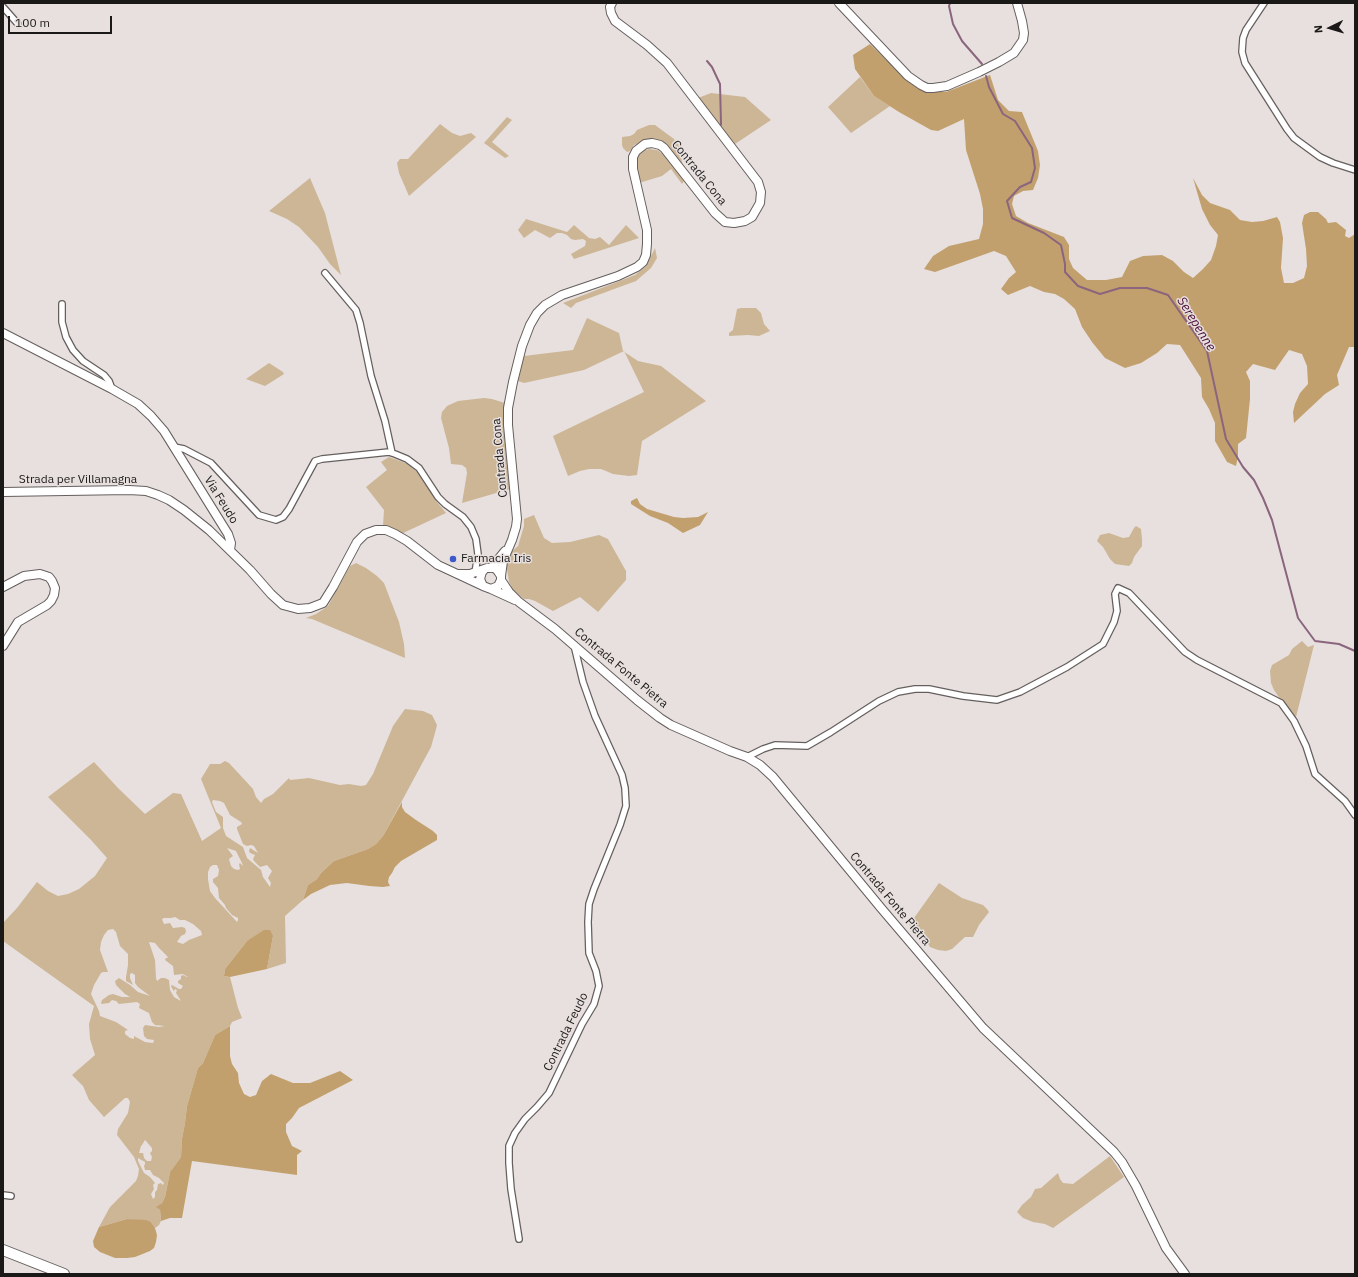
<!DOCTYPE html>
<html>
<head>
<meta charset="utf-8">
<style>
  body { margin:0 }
  #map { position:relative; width:1358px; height:1277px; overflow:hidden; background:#e7e0de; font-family:"IBM Plex Sans",sans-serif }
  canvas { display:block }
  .frame { position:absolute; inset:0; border:4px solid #1b1818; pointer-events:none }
  .north { position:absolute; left:1310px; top:8px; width:40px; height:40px; -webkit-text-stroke:3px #e7e0de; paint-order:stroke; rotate:265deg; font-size:11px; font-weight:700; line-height:16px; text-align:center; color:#1b1818 }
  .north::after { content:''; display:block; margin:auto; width:14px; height:18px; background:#1b1818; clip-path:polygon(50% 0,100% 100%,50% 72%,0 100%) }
  .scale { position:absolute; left:8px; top:16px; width:104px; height:18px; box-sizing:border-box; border:2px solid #1b1818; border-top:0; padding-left:5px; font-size:12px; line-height:14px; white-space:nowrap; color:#1b1818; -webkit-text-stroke:3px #e7e0de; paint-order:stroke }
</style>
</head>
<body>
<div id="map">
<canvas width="1358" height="1277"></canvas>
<div class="frame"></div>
<div class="north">N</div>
<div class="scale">100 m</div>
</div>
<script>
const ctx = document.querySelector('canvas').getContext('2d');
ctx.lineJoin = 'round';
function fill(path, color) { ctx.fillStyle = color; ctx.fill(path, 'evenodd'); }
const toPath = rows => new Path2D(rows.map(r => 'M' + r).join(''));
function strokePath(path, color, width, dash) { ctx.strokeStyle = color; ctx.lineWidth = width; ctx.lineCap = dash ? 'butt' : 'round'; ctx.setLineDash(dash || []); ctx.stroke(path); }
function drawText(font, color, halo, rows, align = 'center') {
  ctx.font = font + ' "IBM Plex Sans",sans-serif'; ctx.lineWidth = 3; ctx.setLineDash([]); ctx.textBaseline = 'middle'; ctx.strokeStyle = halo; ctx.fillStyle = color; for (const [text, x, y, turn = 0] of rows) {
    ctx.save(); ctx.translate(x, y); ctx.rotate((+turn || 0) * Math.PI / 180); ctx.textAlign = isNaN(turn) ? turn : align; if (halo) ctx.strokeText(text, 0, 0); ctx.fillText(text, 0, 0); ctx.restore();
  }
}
fill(toPath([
  [860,77,874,96,890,106,851,133,828,107],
  [711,93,745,97,771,120,732,146,698,98],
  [507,117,512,120,492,142,509,156,505,158,484,143],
  [440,124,452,133,460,136,471,133,476,137,409,196,399,173,397,163,400,159,408,159],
  [649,125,655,125,674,139,679,145,683,168,671,150,661,142,652,139,634,145,630,151,627,152,623,148,622,145,622,137,630,136,634,134,637,130],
  [649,149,657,150,666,156,684,181,682,184,671,169,662,176,639,183,636,162,638,156,642,151],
  [310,178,325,213,341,275,330,264,318,247,299,227,287,219,269,211],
  [526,219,567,232,574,225,589,238,595,239,600,237,609,245,626,225,639,238,574,259,571,254,585,246,586,241,583,239,575,240,571,239,567,235,562,233,557,233,550,238,535,230,524,238,518,230],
  [655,248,657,258,651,268,636,281,576,303,571,308,563,303,635,275,646,266],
  [741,308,756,308,761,313,764,324,770,331,759,336,748,335,729,336,729,333,733,330,737,309],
  [587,318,619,333,623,351,638,361,661,366,706,401,642,441,637,475,629,476,613,474,601,469,589,469,580,471,568,476,553,436,644,392,624,351,584,370,524,383,518,381,524,356,573,350],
  [269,363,283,372,284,374,265,386,246,379],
  [484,398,492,399,505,403,503,418,510,489,462,503,467,473,466,468,462,465,451,464,449,448,441,418,442,412,447,406,458,401],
  [389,457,408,464,417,472,425,481,437,502,446,513,401,534,383,526,384,510,366,487,387,470,381,462],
  [534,515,544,538,552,543,570,542,599,535,608,539,626,571,626,580,598,612,580,597,553,611,535,601,529,599,524,599,513,590,509,582,507,569,507,560,511,552,518,546,524,526,524,519],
  [1136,526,1141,529,1142,539,1142,546,1134,557,1132,563,1129,566,1115,564,1110,559,1103,547,1097,541,1100,535,1109,533,1123,538,1129,537,1134,528],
  [356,563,366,568,377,576,384,583,399,622,404,644,405,658,312,619,306,618,316,614,328,606,350,566],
  [1302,641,1308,647,1314,645,1295,721,1274,690,1271,683,1270,671,1272,665,1289,655,1292,649],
  [405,709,423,711,432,715,437,725,435,733,431,747,383,836,376,844,368,849,334,861,321,873,317,879,308,885,303,900,285,916,286,963,267,969,273,936,247,941,225,969,224,976,230,977,238,1008,242,1018,232,1022,230,1026,215,1035,203,1063,198,1068,187,1106,185,1123,182,1139,181,1157,170,1172,165,1197,162,1203,157,1207,160,1210,161,1221,159,1225,155,1228,151,1222,127,1219,99,1227,110,1207,136,1181,138,1176,139,1169,134,1157,117,1135,118,1129,128,1113,130,1102,128,1098,125,1098,104,1117,89,1100,83,1086,72,1075,95,1055,90,1039,89,1024,94,1006,3,941,3,923,17,908,37,882,48,891,58,896,68,894,79,889,95,876,107,858,91,840,48,797,94,762,118,788,145,814,173,793,181,794,202,841,221,828,201,779,210,764,220,764,225,761,229,763,253,789,256,797,261,803,264,799,273,794,289,778,290,780,309,778,340,785,349,784,361,786,366,785,373,774,393,726],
  [213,800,220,801,224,803,230,815,241,822,242,824,237,827,237,829,243,844,247,846,251,845,254,846,258,853,250,848,249,851,250,853,255,855,253,859,254,861,260,867,267,865,272,871,268,878,271,883,270,887,263,877,261,870,247,858,243,847,226,836,223,828,223,817,216,812,212,802],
  [227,848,236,851,242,863,243,866,240,863,239,864,240,869,238,870,234,869,231,866,229,859,233,856],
  [213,865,217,865,219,870,218,876,213,879,213,882,218,888,219,898,225,905,226,908,232,915,238,918,238,920,237,922,215,898,210,891,208,879,208,872,210,867],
  [175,917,180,920,185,920,193,924,201,931,202,935,189,940,183,944,177,942,181,936,185,934,186,931,185,928,182,927,173,928,170,923,164,924,162,919,164,918,171,918],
  [113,929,116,932,120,946,128,954,128,965,126,977,126,981,133,985,130,978,130,974,132,973,135,975,135,983,138,987,150,996,138,992,130,985,119,978,115,981,116,985,125,994,130,997,122,997,113,994,109,995,102,1000,101,1004,109,1003,112,1000,116,1001,119,1004,137,1002,140,1004,139,1008,149,1013,152,1022,155,1025,165,1026,159,1027,145,1025,143,1028,144,1036,147,1039,154,1040,153,1043,145,1042,134,1036,134,1039,130,1038,125,1034,125,1031,128,1030,116,1022,100,1016,99,1011,91,994,94,985,101,973,103,972,108,972,100,950,101,942,104,935,108,930],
  [149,942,155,943,159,948,167,956,168,958,166,958,165,960,173,966,174,975,183,974,188,977,187,977,183,975,181,976,181,979,178,981,178,983,183,986,181,989,179,989,172,985,171,986,173,990,174,991,175,989,177,990,176,993,181,1001,174,997,170,990,169,980,165,978,161,978,157,981,156,978,155,960],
  [145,1140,152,1148,152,1151,150,1153,152,1157,151,1161,147,1161,144,1158,143,1153,139,1153,141,1146,142,1145],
  [138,1158,145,1162,145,1164,144,1166,145,1170,150,1170,153,1175,159,1178,164,1183,163,1185,161,1183,158,1184,157,1190,155,1192,155,1197,153,1199,151,1194,154,1189,153,1185,155,1183,150,1177,144,1173,138,1161],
  [939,883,962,898,983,905,987,909,989,912,979,925,973,937,965,937,952,949,946,951,938,950,930,947,922,934,915,927,909,925],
  [1110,1156,1124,1177,1053,1228,1045,1224,1033,1222,1023,1218,1017,1212,1022,1205,1031,1197,1035,1189,1041,1188,1058,1173,1060,1179,1063,1183,1073,1184]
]), '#cdb696');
fill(toPath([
  [870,44,909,82,927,92,946,92,990,75,998,100,1009,111,1022,112,1038,151,1040,165,1038,178,1033,190,1023,191,1014,196,1012,204,1016,216,1028,223,1064,237,1069,245,1069,259,1073,268,1087,280,1106,280,1122,277,1130,261,1143,256,1162,255,1173,261,1184,272,1193,278,1203,269,1211,260,1216,246,1218,235,1210,225,1202,209,1193,178,1202,195,1210,203,1230,210,1240,220,1252,222,1263,221,1277,217,1280,222,1283,238,1281,268,1284,283,1293,283,1304,278,1307,266,1306,249,1302,223,1304,215,1310,212,1318,212,1326,219,1328,223,1336,222,1346,230,1345,236,1349,238,1355,234,1355,347,1349,347,1337,375,1339,385,1325,394,1294,423,1293,412,1295,404,1300,393,1308,384,1307,366,1302,354,1289,350,1275,370,1253,364,1246,372,1250,381,1250,399,1246,438,1238,444,1238,456,1236,466,1227,462,1215,441,1215,423,1209,409,1202,397,1201,378,1180,345,1167,344,1157,353,1141,363,1125,368,1105,358,1092,342,1082,327,1075,309,1064,299,1055,294,1044,292,1030,286,1008,295,1001,289,1009,278,1016,272,1006,256,994,251,935,272,924,269,933,256,949,246,979,239,983,224,983,209,980,194,966,150,964,119,938,131,931,130,899,112,874,96,855,69,853,55],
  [637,498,640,504,647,509,674,517,683,518,698,517,708,512,700,525,683,533,668,523,650,516,631,504,631,501],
  [402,802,402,807,405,812,416,820,433,831,437,835,437,840,401,861,395,867,392,873,389,877,388,882,390,886,383,887,369,886,347,883,330,885,311,894,303,900,308,885,317,879,321,873,334,861,368,849,376,844,383,836],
  [264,930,270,930,273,936,267,969,230,977,224,976,225,969,247,941],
  [230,1026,230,1056,232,1064,238,1073,239,1083,244,1094,250,1097,256,1095,262,1081,271,1074,293,1083,310,1083,340,1071,353,1080,299,1108,292,1118,286,1124,286,1132,292,1146,302,1151,297,1155,297,1175,192,1161,182,1218,170,1218,161,1221,160,1210,156,1207,162,1203,165,1197,170,1172,181,1157,182,1139,185,1123,187,1106,198,1068,203,1063,215,1035],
  [127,1219,146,1220,151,1222,155,1228,157,1235,156,1242,154,1248,150,1251,135,1257,127,1258,115,1258,100,1252,94,1247,93,1241,99,1227]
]), '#c2a06e');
strokePath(toPath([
  [950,3,949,6,953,24,962,41,982,64],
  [707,61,712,67,720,84,721,124,720,127],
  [986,76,989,87,1003,114,1015,121,1032,148,1035,168,1031,182,1020,187,1007,201,1012,218,1044,233,1061,245,1065,264,1065,272,1078,286,1100,294,1120,288,1147,288,1168,295,1207,351,1226,439,1243,467,1254,480,1263,498,1272,520,1298,618,1315,641,1339,644,1355,651]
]), '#8a657d', 2);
const street = toPath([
  [1264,3,1246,30,1243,38,1242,52,1245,63,1287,129,1294,138,1320,157,1333,163,1355,170],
  [3,7,18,24],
  [325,273,356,310,360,323,371,376,385,421,392,453],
  [62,304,62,322,66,337,73,350,83,361,104,375,109,381,112,389],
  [174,447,184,449,211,463,259,515,276,520,283,517,289,509,315,461,322,459,370,454,389,452,395,454,407,459,419,468,438,497,445,504,463,517,471,527,476,539,478,554,475,573],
  [747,757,763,749,775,745,807,746,831,732,879,701,898,692,915,689,929,689,963,696,997,700,1020,692,1067,667,1103,644,1114,622,1117,611,1115,594,1118,588,1129,593,1185,652,1197,660,1281,703,1294,721,1306,746,1315,774,1345,801,1355,815],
  [3,1195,11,1196],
  [519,1239,511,1189,509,1163,509,1146,515,1133,525,1119,537,1107,549,1093,582,1024,594,1004,599,986,596,971,589,953,588,922,589,904,594,889,620,825,626,806,625,788,622,775,595,716,583,682,574,645]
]);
const secondary = toPath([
  [839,3,908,76,921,85,927,88,933,88,947,86,979,72,999,62,1014,53,1023,40,1024,33,1022,21,1017,3],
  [3,333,112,389,138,404,151,416,164,431,228,534,231,543,230,550],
  [3,492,129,490,146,491,158,495,169,500,184,510,209,530,250,570,271,594,283,605,298,609,310,608,323,603,333,587,357,542,365,534,376,530,386,530,395,534,407,541,438,565,483,586],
  [491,568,505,551],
  [459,574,470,574,487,568,494,568,497,570,501,576,501,580,498,586,491,589,483,586,480,579,482,572,484,570],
  [501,576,503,561,512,540,516,527,517,519,508,425,508,408,513,382,522,346,530,325,537,313,545,305,562,295,618,276,637,267,643,262,646,255,647,244,647,230,633,169,633,157,636,151,645,144,652,143,660,145,664,148,715,213,725,222,734,223,745,221,752,217,760,203,761,192,758,182,667,63,647,45,615,21,611,13,610,7,612,3],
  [501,580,509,592,519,602,555,629,637,700,660,718,671,725,730,751,747,757,760,765,773,777,881,908,983,1028,1114,1152,1122,1162,1136,1186,1166,1248,1185,1274],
  [3,587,24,576,40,574,49,577,52,581,55,588,54,595,51,601,47,605,18,622,3,646],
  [491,589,515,600]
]);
const highway = toPath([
  [3,1250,64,1274]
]);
strokePath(street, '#655f5e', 8);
strokePath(secondary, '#655f5e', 10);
strokePath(highway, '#655f5e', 12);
strokePath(street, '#fff', 5.5);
strokePath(secondary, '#fff', 8);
strokePath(highway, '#fff', 10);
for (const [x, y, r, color] of [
  [453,559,4,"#3c58ca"]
]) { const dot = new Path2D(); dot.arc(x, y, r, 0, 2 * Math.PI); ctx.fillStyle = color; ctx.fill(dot); strokePath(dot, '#e7e0de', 1.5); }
drawText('12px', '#1b1818', '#e7e0de', [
  ["Contrada Cona",699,173,51],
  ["Contrada Cona",500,458,-95],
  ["Strada per Villamagna",78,480],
  ["Via Feudo",221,500,58],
  ["Contrada Fonte Pietra",621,668,40],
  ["Contrada Fonte Pietra",890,899,50],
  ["Contrada Feudo",566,1032,-64]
]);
drawText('12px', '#1b1818', '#e7e0de', [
  ["Farmacia Iris",461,559]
], 'left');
drawText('italic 13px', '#490a39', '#e7e0de', [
  ["Serepenne",1196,324,58]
]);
</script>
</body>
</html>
